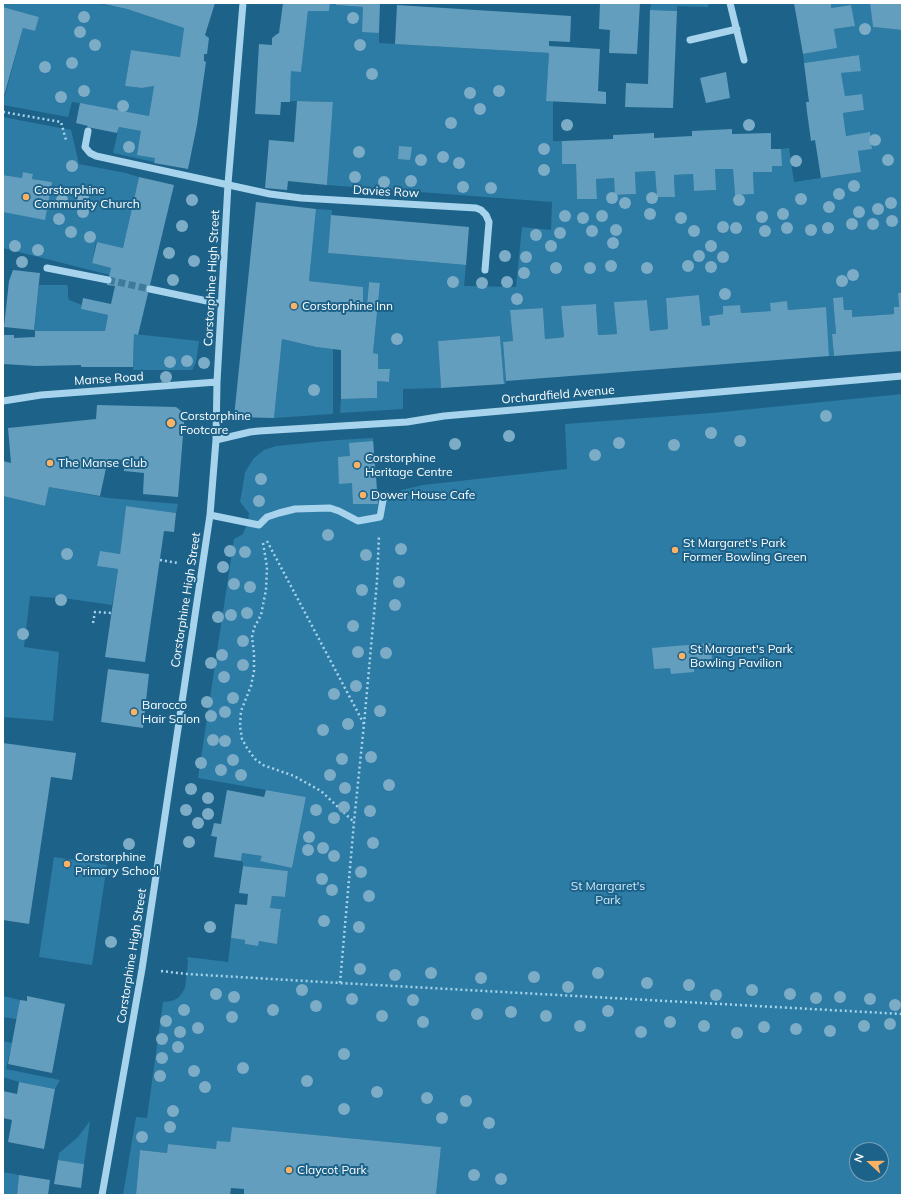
<!DOCTYPE html>
<html>
<head>
<meta charset="utf-8">
<style>
  body { margin:0 }
  #map { position:relative; width:905px; height:1198px; overflow:hidden; background:#1d6289; font-family:Mulish,sans-serif }
  canvas { display:block }
  .frame { position:absolute; inset:0; border:4px solid #fff; pointer-events:none }
  .north { position:absolute; left:849px; top:1142px; width:40px; height:40px; box-sizing:border-box; background:#1d6289; border:1px solid #77a1b8; border-radius:50%; rotate:291deg; font-size:11px; font-weight:700; line-height:16px; text-align:center; color:#fff }
  .north::after { content:''; display:block; margin:auto; width:14px; height:18px; background:#fcb265; clip-path:polygon(50% 0,100% 100%,50% 72%,0 100%) }
</style>
</head>
<body>
<div id="map">
<canvas width="905" height="1198"></canvas>
<div class="frame"></div>
<div class="north">N</div>
</div>
<script>
const ctx = document.querySelector('canvas').getContext('2d');
ctx.lineJoin = 'round';
function fill(path, color) { ctx.fillStyle = color; ctx.fill(path, 'evenodd'); }
const toPath = rows => new Path2D(rows.map(r => 'M' + r).join(''));
function strokePath(path, color, width, dash) { ctx.strokeStyle = color; ctx.lineWidth = width; ctx.lineCap = dash ? 'butt' : 'round'; ctx.setLineDash(dash || []); ctx.stroke(path); }
function drawText(font, color, halo, rows, align = 'center') {
  ctx.font = font + ' Mulish,sans-serif'; ctx.lineWidth = 4; ctx.setLineDash([]); ctx.textBaseline = 'middle'; ctx.strokeStyle = halo; ctx.fillStyle = color; for (const [text, x, y, turn = 0] of rows) {
    ctx.save(); ctx.translate(x, y); ctx.rotate((+turn || 0) * Math.PI / 180); ctx.textAlign = isNaN(turn) ? turn : align; if (halo) ctx.strokeText(text, 0, 0); ctx.fillText(text, 0, 0); ctx.restore();
  }
}
fill(toPath([
  [3,3,95,3,127,9,184,28,180,57,131,50,125,86,142,88,154,86,149,116,72,102,68,117,3,105,3,96,5,96,23,28,35,31,39,17,3,7],
  [330,3,336,3,336,5,363,7,379,33,379,43,549,53,546,101,553,101,553,141,562,141,562,164,576,164,577,199,597,199,596,179,614,178,616,195,636,194,635,172,655,171,657,197,675,197,674,175,693,174,694,191,715,190,715,169,733,169,735,195,754,194,753,172,772,172,772,166,781,166,781,149,789,148,794,182,861,172,858,151,872,149,870,133,846,136,843,113,864,110,861,94,845,96,841,73,861,70,859,55,804,63,803,54,836,48,834,29,854,26,851,5,831,8,831,3,870,3,873,27,902,30,902,293,898,293,899,307,894,307,894,314,852,317,852,310,844,310,843,297,833,298,836,334,832,334,834,356,829,356,825,307,788,310,787,302,771,303,771,311,741,313,740,305,723,306,723,314,709,316,710,325,702,326,699,295,666,298,668,329,650,331,647,300,615,302,617,334,598,335,596,304,561,306,564,337,545,339,543,308,510,310,513,341,503,342,506,384,504,384,500,336,438,341,441,388,403,389,403,409,340,413,341,399,377,398,377,381,389,382,390,369,378,369,378,354,373,353,380,283,369,282,367,305,363,305,363,287,309,281,316,209,332,210,328,253,466,265,464,286,516,287,522,227,551,230,552,202,327,185,333,102,290,101,291,71,301,71,308,11,329,11],
  [651,3,709,3,708,7,677,6,677,11,650,10],
  [3,117,71,130,79,164,126,173,139,177,123,248,96,242,92,263,111,268,110,275,3,248,3,212,52,182,32,179,33,174,23,172,22,178,3,175],
  [119,127,141,131,155,158,154,162,113,153],
  [39,285,67,285,68,287,68,297,69,300,82,305,81,309,108,315,105,331,34,331],
  [134,334,199,341,196,362,193,369,192,370,133,370],
  [282,339,316,347,333,349,333,414,274,418],
  [902,394,902,1195,436,1195,441,1147,232,1127,230,1142,216,1149,168,1144,167,1153,140,1150,136,1195,123,1195,136,1117,147,1118,163,1002,172,1001,178,998,182,993,185,988,188,962,187,957,228,962,231,938,245,940,245,944,258,946,259,941,277,943,281,909,270,908,272,896,285,897,288,871,243,866,243,862,241,861,242,853,262,856,261,861,292,868,306,797,198,778,234,539,243,534,248,522,249,513,240,502,243,485,245,472,254,458,264,450,276,446,338,440,373,438,378,500,393,500,397,494,402,490,423,485,567,469,565,424,712,413],
  [857,1150,881,1150,881,1174,857,1174],
  [49,487,108,498,178,504,176,513,126,506,120,554,100,552,98,566,118,569,112,605,70,599,30,596,24,647,59,652,53,721,3,717,3,496,45,506],
  [54,857,107,865,92,965,39,957],
  [3,996,20,1000,17,1019,3,1017],
  [3,1041,12,1043,6,1069,60,1080,55,1089,19,1082,3,1077],
  [90,1121,84,1164,58,1160,59,1153,77,1138],
  [3,1172,19,1175,17,1195,3,1195]
]), '#2d7ca5');
fill(toPath([
  [99,3,215,3,205,35,209,38,207,54,204,54,204,61,206,62,197,125,188,169,154,163,155,158,137,155,141,131,119,127,117,133,87,127,88,126,76,123,80,103,149,116,154,86,142,88,125,86,131,50,180,57,184,28,127,9],
  [283,3,330,3,329,11,308,11,301,72,291,71,290,102,281,102,280,115,255,114,259,44,272,45,272,38,277,34,279,33],
  [336,3,380,3,379,33,362,32,363,7,336,5],
  [600,3,640,3,637,54,609,53,610,30,599,29],
  [794,3,831,3,831,8,851,5,855,26,834,29,837,48,803,54],
  [870,3,902,4,902,30,873,27],
  [397,5,571,16,570,42,549,41,549,46,600,49,598,91,606,92,606,104,546,101,549,53,395,44],
  [3,7,39,17,35,31,23,28,4,96,3,96],
  [650,10,677,11,673,108,625,107,626,83,648,84],
  [859,55,861,71,841,73,845,96,862,94,864,110,843,113,846,136,870,132,872,149,858,151,861,172,821,178,815,140,811,141,807,112,806,102,809,102,804,63],
  [726,72,730,98,706,103,700,78],
  [297,101,333,102,327,185,288,181,287,190,265,188,269,140,294,142],
  [732,129,732,134,771,133,771,149,781,149,782,166,772,166,772,172,753,172,754,194,735,195,733,169,715,169,716,190,694,191,693,174,674,175,675,197,657,197,655,171,635,172,636,194,615,195,614,178,596,179,597,199,577,199,576,164,562,164,562,141,613,139,613,135,654,133,654,138,692,136,692,131],
  [399,146,412,147,410,160,398,159],
  [23,172,33,174,32,179,52,182,45,220,3,212,3,175,22,178],
  [139,177,174,185,138,335,134,334,133,367,81,367,81,365,36,366,3,364,3,335,14,335,14,338,35,337,35,331,105,331,108,315,81,309,83,298,111,304,115,286,107,285,111,268,92,263,97,242,123,248],
  [256,202,316,209,309,281,363,287,363,305,367,305,369,282,380,283,373,353,378,354,378,369,390,369,389,382,377,381,377,398,341,399,341,350,316,347,282,339,274,418,234,417],
  [331,215,469,227,466,265,328,253],
  [13,270,40,273,34,330,4,327,9,281],
  [898,293,902,293,902,351,834,356,832,334,836,334,833,298,843,297,844,310,852,310,852,317,894,314,894,307,899,307],
  [699,295,702,326,710,325,709,316,723,314,723,306,740,305,741,313,771,311,770,303,787,301,788,310,826,307,829,356,506,381,503,342,513,341,510,310,543,308,545,339,556,338,564,337,561,306,596,304,598,335,617,334,614,302,647,300,650,331,668,329,666,298],
  [500,336,504,384,441,388,438,341],
  [97,405,176,407,180,410,183,414,184,423,178,497,143,494,144,473,124,471,124,460,108,459,100,496,49,487,45,506,3,496,3,461,11,463,8,428,96,419],
  [373,441,378,504,353,504,352,483,339,484,338,457,350,456,349,443],
  [126,506,176,513,174,532,164,531,145,662,105,657,118,569,97,566,100,551,120,554],
  [711,643,712,664,694,666,694,672,671,674,670,668,654,669,652,648],
  [108,669,149,674,143,728,101,722],
  [3,743,76,753,72,780,51,777,29,924,3,920],
  [227,790,264,797,266,790,306,797,292,868,260,861,262,856,242,853,241,861,214,857,217,837,211,836,214,823,221,824],
  [243,866,288,871,285,897,272,896,270,908,281,909,277,944,259,941,258,946,245,944,245,940,231,938,235,904,247,905,248,894,239,893],
  [27,996,65,1004,52,1073,8,1064,20,1000,27,1001],
  [19,1082,55,1089,44,1149,8,1142,12,1120,3,1118,3,1091,17,1094],
  [232,1127,441,1147,436,1195,256,1195,244,1194,244,1189,231,1188,230,1195,136,1195,140,1150,167,1153,168,1144,216,1149,217,1141,230,1142],
  [58,1160,84,1164,81,1188,54,1184],
  [19,1175,50,1180,48,1195,17,1195]
]), '#639ebe');
strokePath(toPath([
  [108,280,150,289]
]), '#3f7a9b', 7, [7, 3.5]);
strokePath(toPath([
  [3,112,61,122,66,140],
  [267,541,364,724,354,822,340,983],
  [263,543,267,567,266,590,261,615,254,628,252,637,254,653,254,671,251,686,241,711,240,726,242,739,247,748,255,759,263,765,294,776,321,791,354,822],
  [160,560,178,563],
  [93,623,95,612,111,613],
  [364,724,377,581,379,536],
  [161,971,187,974,340,983,902,1014]
]), '#a7d4ec', 2.5, [2, 3]);
strokePath(toPath([
  [730,3,744,60],
  [690,40,737,29],
  [88,131,85,147,90,153,96,156,270,194,301,198,476,208,481,210,486,215,489,222,485,270],
  [47,268,108,280],
  [150,289,221,304],
  [3,401,41,395,217,382],
  [216,440,250,432,259,431,407,422,444,416,902,376],
  [210,515,259,525,267,517,279,513,295,509,330,508,339,511,358,521,380,517,383,500],
  [102,1195,142,969,210,515,216,440,217,382,228,184,243,3]
]), '#a7d4ec', 7);
ctx.fillStyle = '#7dacc7';
for (const [x, y] of [
  [84,17],
  [353,18],
  [865,29],
  [80,32],
  [95,45],
  [360,45],
  [72,63],
  [45,67],
  [372,74],
  [84,91],
  [499,91],
  [470,93],
  [61,97],
  [123,106],
  [480,109],
  [451,123],
  [567,125],
  [749,125],
  [875,140],
  [129,147],
  [544,149],
  [359,152],
  [443,157],
  [421,160],
  [888,160],
  [796,161],
  [459,163],
  [72,166],
  [544,170],
  [355,177],
  [411,181],
  [384,182],
  [854,186],
  [463,187],
  [491,188],
  [839,194],
  [83,198],
  [612,198],
  [652,198],
  [801,199],
  [62,200],
  [192,200],
  [739,200],
  [625,203],
  [891,203],
  [829,207],
  [878,209],
  [83,212],
  [859,212],
  [650,214],
  [783,214],
  [565,216],
  [602,216],
  [762,217],
  [583,218],
  [681,218],
  [59,219],
  [892,221],
  [852,224],
  [873,224],
  [182,226],
  [723,227],
  [736,228],
  [787,228],
  [828,228],
  [616,230],
  [811,230],
  [592,231],
  [694,231],
  [765,231],
  [71,232],
  [560,233],
  [536,235],
  [90,237],
  [613,243],
  [15,246],
  [551,246],
  [711,246],
  [38,250],
  [169,253],
  [505,256],
  [699,256],
  [526,257],
  [723,257],
  [194,261],
  [22,262],
  [611,266],
  [688,266],
  [711,267],
  [556,268],
  [590,268],
  [647,268],
  [524,273],
  [853,275],
  [173,280],
  [842,281],
  [453,282],
  [507,282],
  [482,283],
  [725,294],
  [517,299],
  [397,339],
  [187,361],
  [170,362],
  [204,363],
  [166,377],
  [314,390],
  [826,416],
  [711,433],
  [509,436],
  [740,441],
  [619,443],
  [455,444],
  [674,445],
  [595,455],
  [261,479],
  [259,501],
  [328,535],
  [401,549],
  [230,551],
  [245,552],
  [67,554],
  [366,555],
  [223,567],
  [399,582],
  [234,584],
  [250,587],
  [362,590],
  [61,600],
  [395,605],
  [247,613],
  [231,615],
  [218,617],
  [353,626],
  [23,634],
  [243,641],
  [358,652],
  [386,653],
  [222,655],
  [211,663],
  [243,665],
  [224,677],
  [356,686],
  [334,694],
  [233,698],
  [207,702],
  [380,711],
  [225,712],
  [211,716],
  [348,724],
  [323,730],
  [213,740],
  [225,741],
  [371,757],
  [342,759],
  [233,760],
  [201,763],
  [221,770],
  [241,775],
  [330,775],
  [389,785],
  [345,788],
  [191,789],
  [208,798],
  [344,807],
  [186,810],
  [316,810],
  [370,811],
  [208,814],
  [334,818],
  [198,823],
  [309,837],
  [189,842],
  [373,843],
  [129,844],
  [323,848],
  [308,850],
  [334,856],
  [361,872],
  [322,879],
  [332,890],
  [369,896],
  [324,921],
  [210,927],
  [359,927],
  [111,942],
  [360,969],
  [431,973],
  [598,973],
  [395,975],
  [534,977],
  [481,978],
  [647,983],
  [689,985],
  [568,987],
  [302,990],
  [752,990],
  [216,994],
  [790,994],
  [716,995],
  [234,997],
  [840,997],
  [816,998],
  [352,999],
  [870,999],
  [413,1000],
  [895,1005],
  [316,1006],
  [184,1010],
  [273,1010],
  [608,1011],
  [511,1012],
  [477,1014],
  [382,1016],
  [546,1016],
  [232,1017],
  [166,1021],
  [423,1022],
  [670,1022],
  [890,1024],
  [580,1026],
  [704,1026],
  [864,1026],
  [764,1027],
  [198,1028],
  [796,1029],
  [830,1031],
  [180,1032],
  [641,1032],
  [737,1033],
  [162,1039],
  [178,1047],
  [344,1054],
  [162,1058],
  [243,1068],
  [194,1071],
  [160,1076],
  [307,1081],
  [205,1087],
  [377,1092],
  [427,1098],
  [466,1101],
  [344,1109],
  [173,1111],
  [442,1118],
  [489,1123],
  [170,1127],
  [142,1137],
  [474,1175],
  [501,1179]
]) { ctx.beginPath(); ctx.arc(x, y, 6, 0, 2 * Math.PI); ctx.fill(); }
for (const [x, y, r, color] of [
  [26,197,4,"#fcb265"],
  [294,306,4,"#fcb265"],
  [171,423,5,"#fcb265"],
  [50,463,4,"#fcb265"],
  [357,465,4,"#fcb265"],
  [363,495,4,"#fcb265"],
  [675,550,4,"#fcb265"],
  [682,656,4,"#fcb265"],
  [134,712,4,"#fcb265"],
  [67,864,4,"#fcb265"],
  [289,1170,4,"#fcb265"]
]) { const dot = new Path2D(); dot.arc(x, y, r, 0, 2 * Math.PI); ctx.fillStyle = color; ctx.fill(dot); strokePath(dot, '#1d6289', 1.5); }
drawText('12px', '#fff', '#1d6289', [
  ["Corstorphine",34,190],
  ["Community Church",34,204],
  ["Corstorphine Inn",302,306],
  ["Corstorphine",180,416],
  ["Footcare",180,430],
  ["Corstorphine",365,458],
  ["Heritage Centre",365,472],
  ["The Manse Club",58,463],
  ["Dower House Cafe",371,495],
  ["St Margaret's Park",683,543],
  ["Former Bowling Green",683,557],
  ["St Margaret's Park",690,649],
  ["Bowling Pavilion",690,663],
  ["Barocco",142,705],
  ["Hair Salon",142,719],
  ["Corstorphine",75,857],
  ["Primary School",75,871],
  ["Claycot Park",297,1170]
], 'left');
drawText('12px', '#fff', '#1d6289', [
  ["Davies Row",386,192,3],
  ["Corstorphine High Street",212,278,-87],
  ["Manse Road",109,379,-4],
  ["Orchardfield Avenue",558,395,-5],
  ["Corstorphine High Street",186,600,-81],
  ["Corstorphine High Street",132,956,-81]
]);
drawText('12px', '#cce9f9', '#1d6289', [
  ["St Margaret's",608,886],
  ["Park",608,900]
]);
</script>
</body>
</html>
